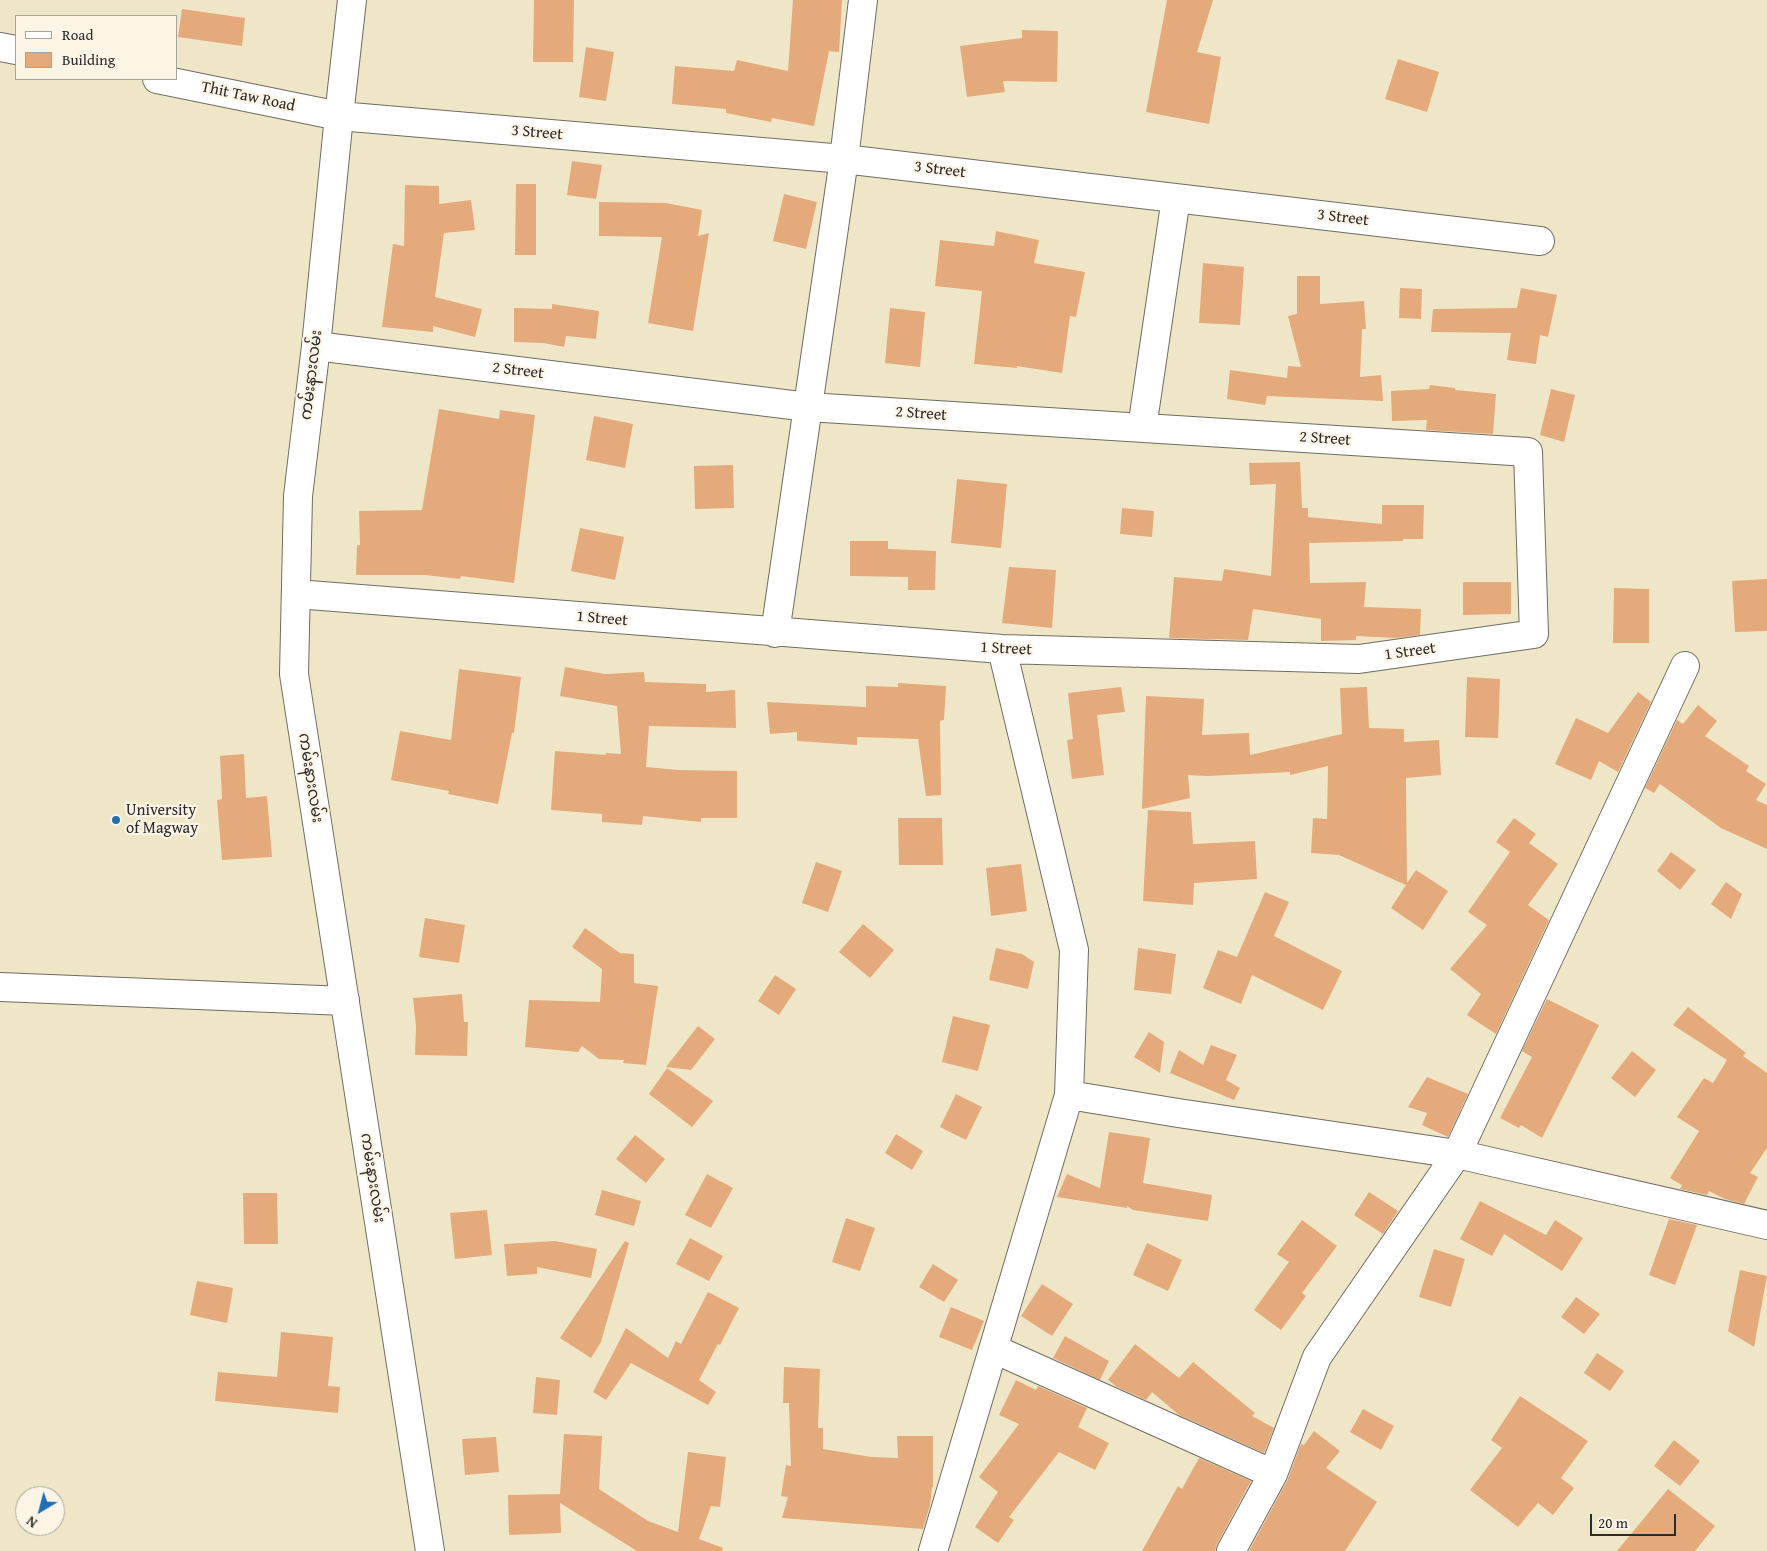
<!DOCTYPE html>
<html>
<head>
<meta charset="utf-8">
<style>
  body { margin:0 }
  #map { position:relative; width:1767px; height:1551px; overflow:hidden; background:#efe6c8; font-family:"Gentium Book Plus",serif }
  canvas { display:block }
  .legend { position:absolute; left:15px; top:15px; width:162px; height:65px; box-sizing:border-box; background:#fcf5e5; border:1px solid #a8a49b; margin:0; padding:6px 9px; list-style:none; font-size:15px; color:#2b2b2b }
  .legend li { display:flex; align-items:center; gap:10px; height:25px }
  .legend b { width:25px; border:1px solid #a8a49b }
  .north { position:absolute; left:15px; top:1486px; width:50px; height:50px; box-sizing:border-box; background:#fcf5e5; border:1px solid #a8a49b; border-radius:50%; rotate:217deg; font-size:14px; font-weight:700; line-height:20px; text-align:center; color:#2b2b2b }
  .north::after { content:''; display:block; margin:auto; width:18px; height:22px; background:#1f6fb2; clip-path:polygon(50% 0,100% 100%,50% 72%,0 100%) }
  .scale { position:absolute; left:1590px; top:1514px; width:86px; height:22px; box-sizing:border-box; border:2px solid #2b2b2b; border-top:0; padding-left:6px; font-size:15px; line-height:18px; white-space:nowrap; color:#2b2b2b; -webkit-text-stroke:4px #fcf5e5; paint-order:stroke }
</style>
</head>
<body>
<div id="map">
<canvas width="1767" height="1551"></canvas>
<ul class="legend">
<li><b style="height:6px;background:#fff"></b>Road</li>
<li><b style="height:14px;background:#e5aa7b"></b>Building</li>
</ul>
<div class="north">N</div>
<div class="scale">20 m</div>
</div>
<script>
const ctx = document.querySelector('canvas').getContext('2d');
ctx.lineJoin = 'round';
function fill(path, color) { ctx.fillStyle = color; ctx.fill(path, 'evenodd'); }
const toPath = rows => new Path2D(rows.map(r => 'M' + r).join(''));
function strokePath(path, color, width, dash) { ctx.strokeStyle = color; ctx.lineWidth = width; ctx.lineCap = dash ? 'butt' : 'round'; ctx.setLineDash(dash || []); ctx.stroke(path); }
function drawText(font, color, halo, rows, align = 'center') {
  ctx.font = font + ' "Gentium Book Plus","Noto Sans Myanmar",serif'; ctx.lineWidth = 4.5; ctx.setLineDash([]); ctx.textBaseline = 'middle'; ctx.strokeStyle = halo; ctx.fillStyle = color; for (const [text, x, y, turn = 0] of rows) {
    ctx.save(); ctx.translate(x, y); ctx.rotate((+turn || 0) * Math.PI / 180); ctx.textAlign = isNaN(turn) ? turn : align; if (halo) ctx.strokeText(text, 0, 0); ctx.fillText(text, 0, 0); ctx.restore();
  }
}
fill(toPath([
  [534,0,574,0,573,62,533,62],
  [793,0,842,0,839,52,829,51,814,126,772,118,771,122,726,113,726,109,672,104,675,66,734,71,737,60,788,71],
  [1167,0,1213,0,1197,52,1221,57,1209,124,1146,112],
  [182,9,245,18,242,46,178,37],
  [1022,30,1058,31,1057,82,1003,81,1005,92,967,97,960,46,1022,38],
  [586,47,614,52,606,101,579,97],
  [1398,59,1439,72,1427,112,1385,99],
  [572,161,602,165,596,199,567,195],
  [516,184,536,184,536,255,515,255],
  [405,185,439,186,439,204,471,200,475,230,444,233,435,297,482,309,475,337,433,326,433,332,382,327,393,244,404,246],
  [784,194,817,202,806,249,773,241],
  [599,202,666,203,702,210,698,236,709,233,693,331,648,323,662,237,599,236],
  [996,231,1039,240,1034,263,1085,272,1076,317,1070,316,1062,373,1017,366,1017,368,974,364,982,291,935,286,940,240,994,246],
  [1203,263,1244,267,1240,325,1199,323],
  [1297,276,1320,276,1320,304,1364,301,1366,329,1362,329,1360,377,1381,375,1383,401,1267,396,1265,405,1227,399,1230,370,1287,378,1288,366,1301,367,1288,316,1297,314],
  [1400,288,1422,289,1421,319,1399,318],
  [1521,288,1557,295,1548,337,1540,335,1536,364,1507,360,1511,333,1431,332,1433,309,1517,308],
  [552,304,599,311,596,339,566,336,564,347,544,343,514,342,514,308,552,309],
  [890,308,925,312,920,367,885,363],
  [1430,385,1455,388,1455,390,1496,394,1493,434,1426,430,1427,420,1392,421,1391,391,1429,389],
  [1551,389,1575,395,1564,442,1540,435],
  [439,409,499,419,500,410,535,415,514,583,461,576,460,579,425,575,356,575,357,545,360,545,359,511,422,510],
  [594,416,633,424,625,468,586,460],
  [1300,462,1302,508,1308,508,1308,517,1382,524,1382,505,1424,505,1423,539,1403,539,1403,541,1309,543,1310,583,1366,582,1364,607,1421,609,1420,635,1396,638,1356,636,1356,640,1321,641,1321,619,1253,609,1248,640,1169,638,1174,577,1222,581,1224,569,1271,576,1276,484,1250,485,1249,463],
  [733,465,734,508,695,509,694,466],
  [957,479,1007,484,1001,548,951,543],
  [1122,508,1154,511,1152,537,1120,534],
  [580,528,624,537,615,580,571,571],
  [850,541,888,541,888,549,936,551,935,590,908,590,908,577,850,576],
  [1009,567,1056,570,1052,628,1002,623],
  [1767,579,1767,631,1735,632,1732,581],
  [1463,582,1511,582,1511,614,1463,615],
  [1614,588,1649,589,1649,643,1613,643],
  [565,667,605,674,644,672,645,682,706,684,706,692,735,690,736,728,649,726,646,767,678,770,737,771,737,818,701,818,701,822,643,816,642,825,602,822,602,814,551,810,555,751,606,755,606,753,621,754,617,706,560,696],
  [459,669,521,677,514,733,512,733,498,804,448,794,449,791,391,780,400,731,451,740],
  [1467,677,1500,679,1498,738,1465,737],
  [898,683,946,686,944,720,940,721,941,795,926,796,918,739,857,737,857,745,797,741,797,732,770,734,767,702,866,707,866,686,898,687],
  [1121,687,1125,712,1097,715,1104,775,1072,779,1067,740,1073,739,1068,693],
  [1367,687,1369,728,1404,729,1404,742,1439,740,1441,775,1406,778,1407,883,1416,870,1448,891,1423,930,1391,908,1406,885,1339,855,1311,853,1313,818,1327,819,1328,766,1290,775,1290,772,1207,776,1188,775,1190,798,1142,809,1146,696,1204,699,1202,735,1249,733,1250,755,1342,734,1340,688],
  [1638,692,1651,702,1618,772,1599,761,1591,780,1555,764,1576,718,1608,733],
  [1698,705,1717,721,1705,736,1749,766,1746,771,1766,784,1756,800,1767,805,1767,849,1721,828,1660,784,1654,793,1645,788,1677,720,1683,724],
  [244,754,246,798,267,796,272,857,222,860,217,800,222,799,220,756],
  [1148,810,1191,812,1193,844,1255,841,1257,879,1194,883,1193,905,1143,901],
  [898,818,942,818,943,865,899,865],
  [1514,818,1536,834,1529,843,1558,864,1528,905,1549,920,1496,1034,1467,1015,1481,994,1450,969,1487,925,1468,912,1510,852,1496,842],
  [1671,852,1696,870,1680,890,1657,871],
  [816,862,842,871,828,912,802,903],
  [1021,864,1027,911,991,916,986,868],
  [1726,882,1742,894,1731,919,1711,904],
  [1265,892,1289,902,1274,936,1342,971,1323,1010,1252,975,1241,1004,1203,988,1218,950,1237,957],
  [425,918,465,925,459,963,419,957],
  [863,924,894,950,870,978,839,952],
  [585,928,620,953,634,954,634,983,658,986,646,1065,623,1063,624,1060,599,1059,582,1046,578,1052,525,1047,529,1000,600,1002,602,969,572,947],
  [996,948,1022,954,1034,962,1028,989,989,980],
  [1138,948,1176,954,1171,994,1134,990],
  [775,975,796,989,779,1015,758,1001],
  [462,994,464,1022,468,1022,467,1056,415,1055,416,1026,413,998],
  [1547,999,1599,1025,1542,1138,1521,1125,1519,1128,1500,1118,1532,1057,1522,1051],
  [1688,1007,1746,1053,1743,1056,1767,1073,1767,1148,1750,1173,1758,1177,1744,1204,1725,1199,1709,1191,1707,1195,1680,1189,1682,1185,1670,1178,1699,1131,1677,1117,1704,1078,1713,1083,1727,1060,1673,1025],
  [953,1016,990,1025,978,1071,942,1062],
  [698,1026,715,1039,691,1070,666,1067],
  [1149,1032,1164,1042,1160,1073,1134,1057],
  [1211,1045,1237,1055,1226,1080,1240,1088,1234,1100,1170,1073,1179,1050,1203,1065],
  [1632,1051,1656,1070,1635,1097,1611,1078],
  [667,1068,713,1101,692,1127,649,1094],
  [1427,1077,1468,1094,1448,1137,1422,1125,1427,1113,1408,1107],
  [956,1094,982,1107,966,1140,940,1127],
  [1109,1132,1150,1138,1143,1183,1212,1195,1208,1221,1133,1210,1127,1206,1127,1208,1057,1197,1067,1174,1100,1188],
  [896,1134,923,1151,912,1170,885,1153],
  [635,1135,665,1159,646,1183,616,1159],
  [707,1174,733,1188,711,1228,685,1215],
  [602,1190,641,1201,634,1226,595,1215],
  [1369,1192,1398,1211,1383,1234,1354,1215],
  [243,1193,277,1193,278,1244,244,1244],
  [1480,1201,1546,1235,1555,1220,1583,1238,1562,1271,1504,1234,1492,1256,1460,1239],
  [487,1210,492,1255,455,1259,450,1213],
  [846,1218,875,1228,860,1271,832,1262],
  [1669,1219,1697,1225,1675,1285,1649,1275],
  [1302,1220,1337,1246,1302,1293,1306,1296,1281,1330,1254,1310,1289,1262,1277,1254],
  [690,1238,723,1256,709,1281,676,1264],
  [555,1241,597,1249,591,1278,537,1267,537,1274,507,1276,504,1244],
  [625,1241,629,1243,601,1342,591,1358,560,1338],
  [1147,1243,1182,1260,1168,1291,1133,1275],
  [1434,1249,1465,1259,1451,1307,1419,1297],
  [933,1264,958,1280,944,1302,919,1287],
  [1740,1270,1767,1276,1754,1347,1728,1331],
  [197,1281,233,1288,227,1323,190,1315],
  [1042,1284,1073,1304,1052,1336,1021,1316],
  [708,1292,739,1308,720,1345,718,1344,699,1380,716,1392,708,1405,631,1363,606,1400,593,1392,626,1328,668,1358,676,1341,681,1344],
  [1576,1297,1600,1314,1584,1334,1561,1317],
  [951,1307,984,1321,972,1350,939,1337],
  [281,1332,333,1337,328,1386,340,1387,338,1413,215,1401,218,1372,277,1377],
  [1065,1336,1109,1361,1100,1380,1053,1358],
  [1135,1344,1179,1378,1193,1362,1255,1413,1252,1416,1274,1428,1264,1453,1179,1415,1152,1392,1146,1400,1117,1387,1108,1380],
  [1597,1353,1624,1371,1610,1391,1584,1373],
  [784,1367,820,1369,818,1428,823,1428,823,1449,871,1457,898,1458,897,1436,933,1436,933,1487,932,1487,930,1505,923,1529,782,1518,788,1497,781,1496,786,1465,791,1466,789,1403,783,1403],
  [536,1377,560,1380,557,1415,533,1413],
  [1016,1380,1036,1390,1038,1386,1087,1408,1078,1427,1109,1443,1095,1470,1059,1452,1009,1517,1014,1520,998,1543,975,1527,998,1492,979,1477,1019,1424,999,1415],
  [1520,1396,1588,1441,1561,1478,1574,1488,1553,1515,1538,1503,1518,1527,1470,1490,1502,1448,1491,1440],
  [1363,1409,1394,1426,1381,1450,1350,1432],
  [1314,1431,1340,1451,1326,1468,1377,1502,1345,1551,1249,1551,1287,1481,1301,1444,1304,1445],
  [564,1434,602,1436,599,1489,648,1521,678,1532,688,1452,726,1457,720,1507,711,1506,699,1539,723,1548,722,1551,637,1551,560,1503,561,1533,509,1535,508,1495,560,1494],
  [496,1437,499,1472,465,1475,462,1439],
  [1674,1440,1700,1461,1680,1486,1654,1466],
  [1199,1458,1251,1481,1217,1544,1215,1551,1142,1551,1178,1486,1182,1489],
  [1668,1489,1715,1526,1695,1551,1617,1551]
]), '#e5aa7b');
const street = toPath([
  [352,0,339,116,844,159,1540,241],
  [1142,428,1176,198],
  [296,594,1002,649,1359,659,1534,634,1528,452,808,407,316,346],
  [775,633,844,159,863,0],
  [1002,649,1074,950,1069,1095,1178,1113,1457,1154,1767,1225],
  [0,987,345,1001],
  [994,1349,1273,1474],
  [933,1551,1069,1095],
  [1231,1551,1273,1474,1317,1357,1457,1154,1685,666]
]);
const secondary = toPath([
  [0,47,16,50],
  [157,79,339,116,316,346,298,496,294,674,430,1551]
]);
strokePath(street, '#706c62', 30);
strokePath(secondary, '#706c62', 30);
strokePath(street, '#fff', 28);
strokePath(secondary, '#fff', 28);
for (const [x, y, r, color] of [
  [116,820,5,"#1f6fb2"]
]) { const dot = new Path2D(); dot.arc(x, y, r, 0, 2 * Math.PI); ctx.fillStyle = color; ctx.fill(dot); strokePath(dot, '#fcf5e5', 2); }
drawText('16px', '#2b2b2b', '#fcf5e5', [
  ["Thit Taw Road",248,97,12],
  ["3 Street",537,133,5],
  ["3 Street",940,170,7],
  ["3 Street",1343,218,7],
  ["2 Street",518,371,7],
  ["ကမ်းနားလမ်း",312,375,-83],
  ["2 Street",921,414,4],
  ["2 Street",1325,439,4],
  ["1 Street",602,619,5],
  ["1 Street",1006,649,3],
  ["1 Street",1410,652,-8],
  ["ကမ်းနားလမ်း",310,778,81],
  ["ကမ်းနားလမ်း",372,1178,81]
]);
drawText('16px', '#2b2b2b', '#fcf5e5', [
  ["University",126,811],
  ["of Magway",126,829]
], 'left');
</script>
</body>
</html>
